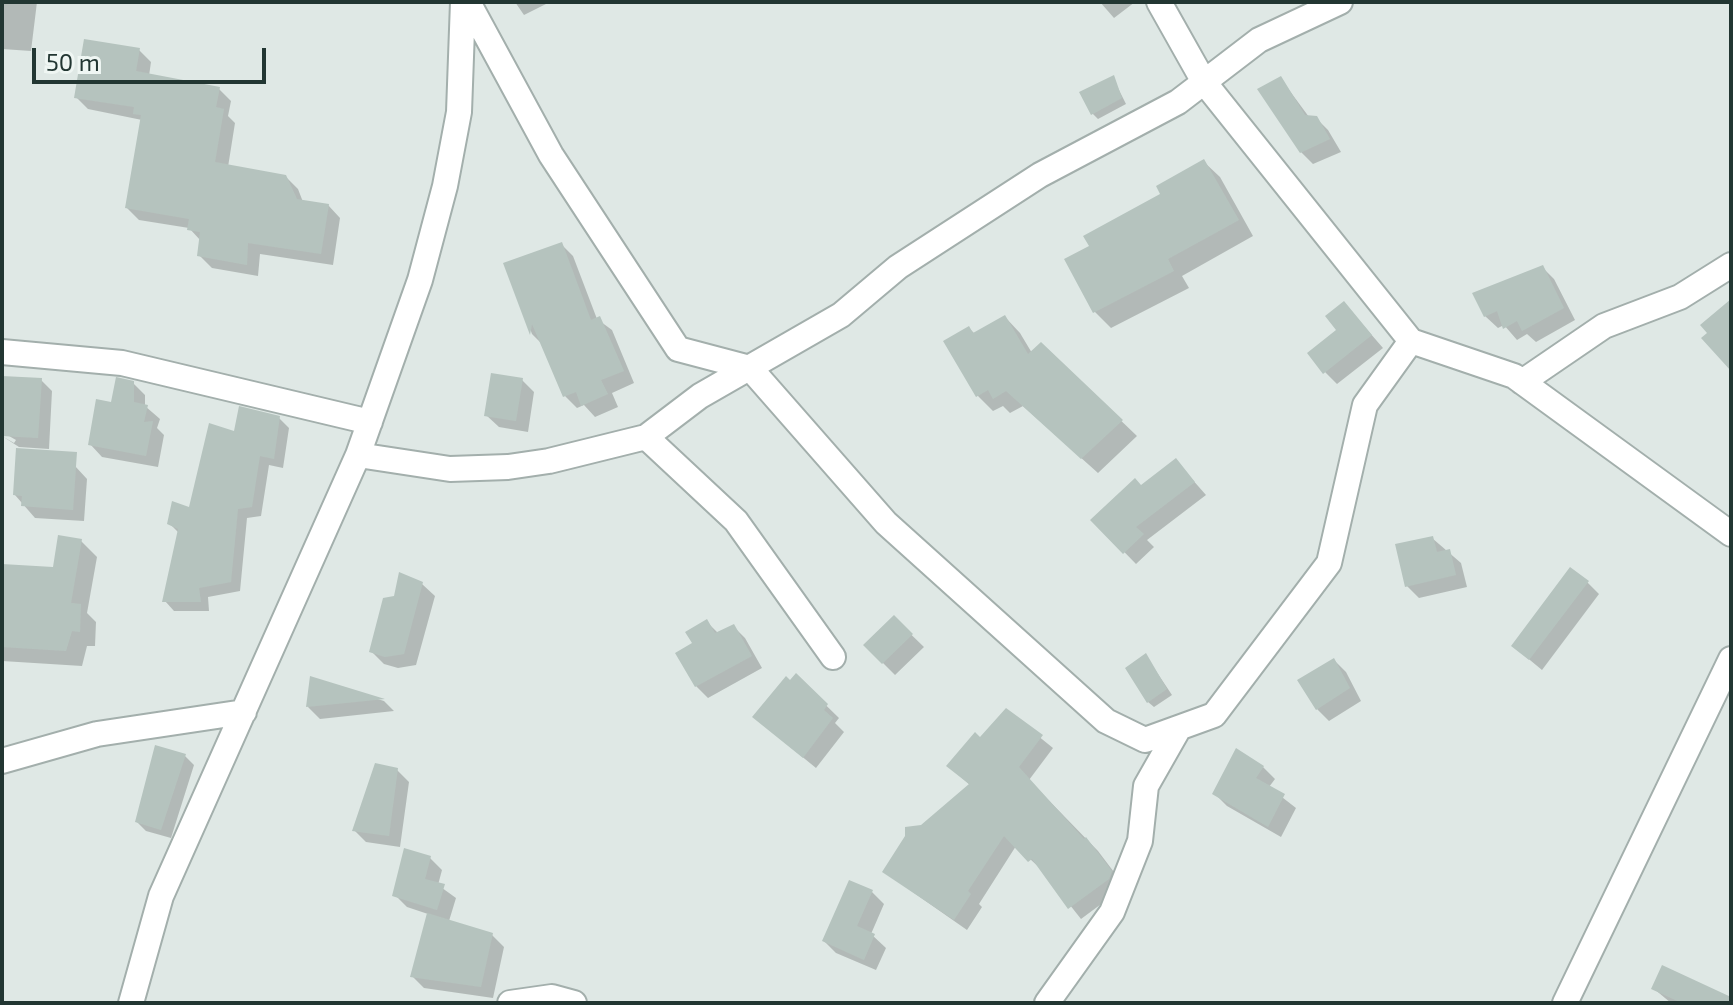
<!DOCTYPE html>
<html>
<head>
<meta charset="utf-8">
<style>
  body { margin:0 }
  #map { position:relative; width:1733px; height:1005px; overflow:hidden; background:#dfe8e5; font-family:"Exo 2",sans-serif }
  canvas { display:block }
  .frame { position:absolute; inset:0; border:4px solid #223632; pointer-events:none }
  .scale { position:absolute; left:32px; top:48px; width:234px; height:36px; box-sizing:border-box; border:4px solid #223632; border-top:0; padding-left:10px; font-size:24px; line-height:28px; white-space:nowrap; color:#223632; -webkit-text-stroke:6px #eff6f3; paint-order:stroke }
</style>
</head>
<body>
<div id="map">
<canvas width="1733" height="1005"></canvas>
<div class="frame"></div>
<div class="scale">50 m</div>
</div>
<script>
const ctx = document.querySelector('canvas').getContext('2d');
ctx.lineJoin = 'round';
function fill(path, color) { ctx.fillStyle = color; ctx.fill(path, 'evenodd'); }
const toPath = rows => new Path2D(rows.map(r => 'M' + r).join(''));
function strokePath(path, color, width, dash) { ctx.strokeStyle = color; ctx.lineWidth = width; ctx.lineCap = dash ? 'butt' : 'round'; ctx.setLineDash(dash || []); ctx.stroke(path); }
fill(toPath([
  [2,2,37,2,31,51,2,49],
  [515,2,545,2,546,4,524,15],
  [1100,2,1135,2,1114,18],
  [139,50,151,62,149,76,219,89,231,101,228,116,235,123,228,167,285,176,298,189,303,202,328,205,340,218,333,265,260,254,258,276,212,268,200,256,201,241,189,228,139,220,127,208,142,120,88,109,76,97],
  [1113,78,1126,104,1098,119,1092,113],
  [1281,79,1309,117,1316,118,1328,130,1341,152,1313,164,1301,152],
  [1204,162,1220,177,1253,236,1182,276,1189,288,1111,328,1095,312,1092,247],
  [561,244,573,256,597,319,612,330,634,383,612,393,618,407,595,417,584,405,577,408,565,396,544,346,532,334,506,264],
  [1542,267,1554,279,1575,320,1536,342,1527,334,1517,340,1504,325,1498,328,1485,316],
  [1344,303,1383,348,1337,384,1325,372],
  [1005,317,1020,333,1032,353,1041,344,1137,436,1098,473,1023,406,1010,413,1003,406,993,411,978,396,969,328,975,334],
  [2,378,41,380,52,391,49,449,19,447,2,436,14,443,16,440,2,432],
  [522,380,534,392,528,432,499,427,486,415],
  [133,383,145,395,145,406,160,419,157,428,164,435,158,467,102,457,90,444,112,404],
  [279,418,289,428,283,468,269,465,261,516,247,518,240,591,208,597,209,611,174,611,165,601,179,533,169,523,190,509,236,433],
  [1176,461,1206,495,1147,540,1154,547,1136,564,1093,520],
  [75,466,87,479,84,521,35,518,15,495],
  [1432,538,1461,563,1467,587,1419,598,1407,586],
  [81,541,97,557,87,613,96,622,95,646,87,646,82,666,2,661,2,566,54,569],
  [1587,582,1599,594,1542,670,1513,646],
  [422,584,435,596,416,665,398,668,384,664,371,651,396,597],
  [894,618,924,647,895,675,865,645],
  [707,622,719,634,733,626,745,638,762,668,708,698,696,686,694,644],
  [1146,656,1172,695,1154,707,1148,702],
  [1334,660,1346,672,1361,701,1329,721,1317,709],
  [796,676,839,718,835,723,844,732,816,768,767,728],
  [312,679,384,701,394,711,320,719,308,707],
  [1006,710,1053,748,1029,780,1098,851,1123,884,1120,890,1081,919,1043,871,1016,846,979,904,982,907,967,930,884,872,922,827,970,785,948,766,980,740],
  [185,756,194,765,171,838,146,831,137,822],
  [1263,767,1275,779,1269,787,1296,808,1281,837,1227,806,1215,794],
  [397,770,409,782,400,847,366,842,354,830],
  [430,858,442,870,438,885,456,898,449,921,492,935,504,947,493,998,424,988,412,976,428,914,407,907,395,895],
  [850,882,872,892,884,904,871,934,886,948,876,970,836,953,824,941],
  [1653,988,1731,1000,1731,1003,1671,1003]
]), '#0003');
fill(toPath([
  [84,39,140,48,136,71,220,87,216,107,224,109,215,162,286,175,297,199,329,204,321,254,248,243,247,265,197,256,200,232,187,230,189,219,125,208,141,115,133,114,134,107,74,98],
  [1114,75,1122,98,1091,115,1079,92],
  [1281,76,1305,115,1317,116,1330,139,1300,153,1257,89],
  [1204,159,1239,220,1168,259,1174,271,1093,313,1064,259,1089,246,1083,236,1160,194,1156,186],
  [562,242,591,320,600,316,624,371,601,380,608,394,581,406,576,392,563,397,532,324,530,335,503,263],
  [1543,265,1564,308,1522,331,1517,321,1503,329,1497,311,1484,317,1472,293],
  [1731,299,1731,371,1701,338,1707,333,1700,325],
  [1344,301,1372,335,1323,374,1307,353,1336,330,1325,316],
  [1005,315,1028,354,1041,342,1123,420,1081,459,1006,391,993,399,988,390,976,397,943,341,969,326,973,333],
  [491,373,523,378,516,421,484,416],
  [2,376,42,378,38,438,2,436],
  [116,377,134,381,134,402,148,405,144,422,153,421,146,456,88,445,96,399,111,402],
  [239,406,280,416,274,459,260,456,252,507,238,509,231,582,199,588,201,602,162,602,178,529,167,524,172,501,189,507,209,423,234,431],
  [16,448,77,452,73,510,21,506,22,496,13,495],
  [1176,458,1195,482,1136,527,1144,534,1123,554,1090,520,1135,478,1141,485],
  [58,535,82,539,71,603,81,604,80,632,72,631,66,651,2,647,2,564,53,567],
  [1433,536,1437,552,1450,549,1456,575,1405,587,1395,544],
  [1570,567,1589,581,1529,660,1511,646],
  [399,572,423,582,404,654,385,657,369,652,383,598,394,596],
  [894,615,913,634,882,664,863,645],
  [707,619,715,633,734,624,752,656,695,687,675,653,692,643,685,632],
  [1146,653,1167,689,1147,703,1125,668],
  [1334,658,1350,688,1316,710,1297,680],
  [796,673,828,704,824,710,833,718,803,758,752,717,786,676,790,680],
  [310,676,385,699,306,707],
  [1006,708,1043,735,1019,767,1084,839,1086,837,1112,871,1109,879,1068,909,1032,859,1028,862,1004,836,968,891,971,894,954,920,882,872,905,836,905,827,921,825,969,784,946,766,975,732,980,737],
  [155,745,186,754,161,830,135,822],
  [1236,748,1264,766,1256,778,1285,794,1268,827,1212,794],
  [375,763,398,768,389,836,352,831],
  [404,848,431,856,425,879,445,884,437,910,392,896],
  [849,880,873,890,857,926,875,934,864,960,822,941],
  [427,913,493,933,481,987,410,977],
  [1662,965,1731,997,1731,1003,1682,1003,1651,989]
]), '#b5c3be');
const minor = toPath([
  [468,2,551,155,678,349,750,368,886,523,1106,721,1145,740,1214,715,1329,563,1365,405,1411,341],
  [1159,2,1204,82,1411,341,1514,376,1731,534],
  [2,352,122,363,370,422],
  [1522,382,1604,326,1680,297,1731,265],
  [646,437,736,521,833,657],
  [358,455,450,469,508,467,549,461,646,437,700,396,841,315,898,267,1040,175,1178,102,1259,40,1340,2],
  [2,761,97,734,244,712],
  [131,1003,161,896,358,455,420,280,445,186,459,112,463,2],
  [510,1003,552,997,574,1003],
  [1047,1003,1112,912,1140,841,1146,786,1179,728],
  [1565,1003,1731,659]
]);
strokePath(minor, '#a3afac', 28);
strokePath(minor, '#fff', 24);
</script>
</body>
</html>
